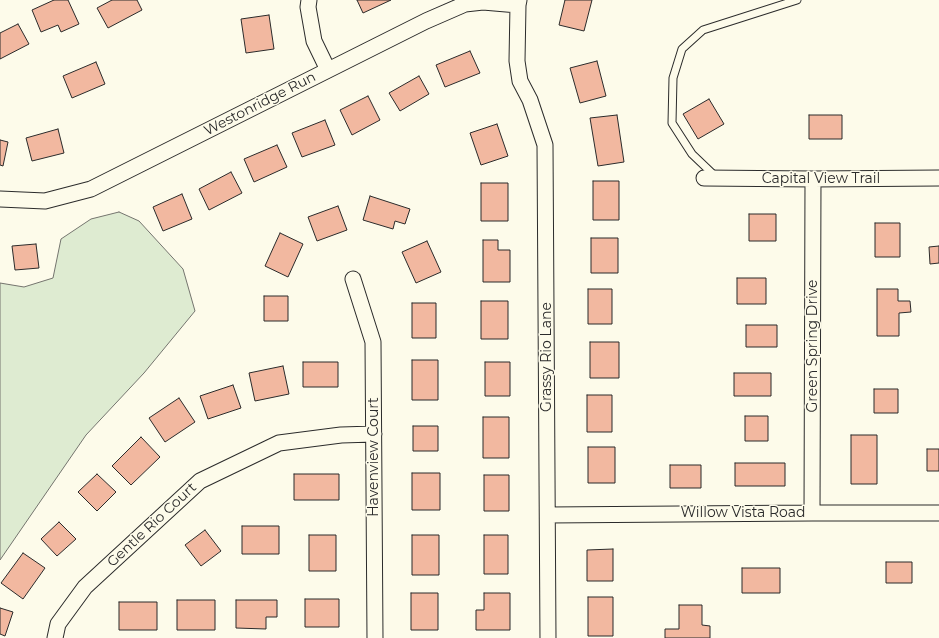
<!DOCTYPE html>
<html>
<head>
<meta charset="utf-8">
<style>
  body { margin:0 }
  canvas { display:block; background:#fdfbea }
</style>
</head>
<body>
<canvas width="939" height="638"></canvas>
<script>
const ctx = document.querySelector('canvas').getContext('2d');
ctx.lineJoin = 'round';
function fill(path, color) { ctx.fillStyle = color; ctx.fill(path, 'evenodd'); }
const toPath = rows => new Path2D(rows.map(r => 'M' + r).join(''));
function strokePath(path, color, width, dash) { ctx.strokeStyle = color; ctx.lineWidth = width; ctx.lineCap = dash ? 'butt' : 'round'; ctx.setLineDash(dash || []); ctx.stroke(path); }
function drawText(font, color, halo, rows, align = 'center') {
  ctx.font = font + ' Montserrat,sans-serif'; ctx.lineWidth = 3; ctx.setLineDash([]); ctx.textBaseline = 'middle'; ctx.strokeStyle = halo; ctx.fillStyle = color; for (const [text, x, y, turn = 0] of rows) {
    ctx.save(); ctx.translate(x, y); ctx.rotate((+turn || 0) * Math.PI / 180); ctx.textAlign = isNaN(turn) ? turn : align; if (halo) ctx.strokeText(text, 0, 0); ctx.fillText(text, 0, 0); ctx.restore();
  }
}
const green = toPath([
  [119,212,139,221,183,269,195,311,144,373,86,435,0,560,0,283,24,287,53,278,61,239,91,219,119,212]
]);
fill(green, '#deebd1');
strokePath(green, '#74746e', 1);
const building = toPath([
  [54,0,68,0,79,24,61,32,58,25,41,32,32,10,54,0],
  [112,0,137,0,142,10,108,28,97,8,112,0],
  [357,0,391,0,363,13,357,0],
  [565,0,592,0,584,31,559,25,565,0],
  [269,15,274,49,246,53,241,19,269,15],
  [18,24,29,44,0,59,0,33,18,24],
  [470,51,480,73,445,87,436,65,470,51],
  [597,61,606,96,580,103,570,68,597,61],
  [96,62,105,84,72,98,63,76,96,62],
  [419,76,429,94,400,111,389,93,419,76],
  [368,96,380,120,352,135,340,110,368,96],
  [709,99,724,124,698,139,683,114,709,99],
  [617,115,624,162,598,166,590,118,617,115],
  [809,115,842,115,842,139,809,139,809,115],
  [325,120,335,145,302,157,292,133,325,120],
  [497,124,508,156,481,165,470,133,497,124],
  [58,129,64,153,32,161,26,138,58,129],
  [0,140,8,142,3,166,0,165,0,140],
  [277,145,287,167,254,182,244,159,277,145],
  [231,172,242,193,209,210,199,189,231,172],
  [593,181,619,181,619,220,593,220,593,181],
  [481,183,508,183,508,221,481,221,481,183],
  [182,194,192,219,163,231,153,207,182,194],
  [370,196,410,209,405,224,395,221,393,229,363,220,370,196],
  [338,206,347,230,317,241,308,217,338,206],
  [749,214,776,214,776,241,749,241,749,214],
  [875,223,900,223,900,257,875,257,875,223],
  [280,233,303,244,288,277,265,266,280,233],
  [591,238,618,238,618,273,591,273,591,238],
  [483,240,498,240,498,250,510,250,510,282,483,282,483,240],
  [427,241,441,272,416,283,402,252,427,241],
  [36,244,39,268,15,270,12,246,36,244],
  [939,246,939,263,930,264,929,247,939,246],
  [737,278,766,278,766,304,737,304,737,278],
  [588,289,612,289,612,324,588,324,588,289],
  [877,289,898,289,898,301,910,301,911,312,899,313,899,336,877,336,877,289],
  [264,296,288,296,288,321,264,321,264,296],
  [481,301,508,301,508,339,481,339,481,301],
  [412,303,436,303,436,338,412,338,412,303],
  [746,325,777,325,777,347,746,347,746,325],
  [590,342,619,342,619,378,590,378,590,342],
  [412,360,438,360,438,400,412,400,412,360],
  [303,362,338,362,338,387,303,387,303,362],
  [485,362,510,362,510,396,485,396,485,362],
  [283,366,289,394,255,401,249,373,283,366],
  [734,373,771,373,771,396,734,396,734,373],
  [233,385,241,408,208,419,200,396,233,385],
  [874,389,898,389,898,413,874,413,874,389],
  [587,395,612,395,612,432,587,432,587,395],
  [179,398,195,422,165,442,149,418,179,398],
  [745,416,768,416,768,441,745,441,745,416],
  [483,417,509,417,509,458,483,458,483,417],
  [413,426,438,426,438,451,413,451,413,426],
  [851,435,877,435,877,484,851,484,851,435],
  [141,437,160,457,131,485,112,466,141,437],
  [588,447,615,447,615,483,588,483,588,447],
  [927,449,939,449,939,471,927,471,927,449],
  [735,463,785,463,785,486,735,486,735,463],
  [670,465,701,465,701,488,670,488,670,465],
  [412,473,440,473,440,510,412,510,412,473],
  [97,474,116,492,97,511,78,492,97,474],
  [294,474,339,474,339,500,294,500,294,474],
  [484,475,509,475,509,511,484,511,484,475],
  [59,522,76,539,57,556,41,539,59,522],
  [242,526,279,526,279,554,242,554,242,526],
  [205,530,221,551,201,566,185,545,205,530],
  [309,535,336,535,336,571,309,571,309,535],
  [412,535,439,535,439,575,412,575,412,535],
  [484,535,508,535,508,574,484,574,484,535],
  [613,549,613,581,587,581,587,550,613,549],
  [23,553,45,568,23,599,1,583,23,553],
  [886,562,912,562,912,583,886,583,886,562],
  [742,568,780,568,780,593,742,593,742,568],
  [411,593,438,593,438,630,411,630,411,593],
  [484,593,510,593,510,630,476,630,476,610,484,610,484,593],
  [588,597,613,597,613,636,588,636,588,597],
  [305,599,339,599,339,627,305,627,305,599],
  [177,600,215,600,215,630,177,630,177,600],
  [236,600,277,600,277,617,266,617,266,629,236,628,236,600],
  [119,602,157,602,157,630,119,630,119,602],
  [679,605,702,605,702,625,710,626,710,638,665,638,665,629,679,629,679,605],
  [0,608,13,612,5,636,0,634,0,608]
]);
fill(building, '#f2b8a0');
strokePath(building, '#2b2b2b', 1);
const lane = toPath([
  [715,176,692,154,672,123,673,78,682,49,703,30,797,0]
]);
const street = toPath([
  [309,0,308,7,314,41,328,70],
  [519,0,518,5,517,61,520,81,530,100,545,145,548,638],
  [704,178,813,179,939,178],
  [0,199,45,201,91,189,426,21,465,4,483,2,518,5],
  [353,279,373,342,375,638],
  [812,513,813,179],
  [548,515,812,513,939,513],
  [55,638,58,624,85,587,200,481,279,443,341,435,374,434]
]);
strokePath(lane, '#2b2b2b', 9);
strokePath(street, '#2b2b2b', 17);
strokePath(lane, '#fdfbea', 7);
strokePath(street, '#fdfbea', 15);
drawText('14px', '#2b2b2b', '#fdfbea', [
  ["Westonridge Run",260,104,-27],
  ["Capital View Trail",821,179],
  ["Green Spring Drive",813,346,-90],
  ["Grassy Rio Lane",547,357,-90],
  ["Havenview Court",374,457,-90],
  ["Willow Vista Road",743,513],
  ["Gentle Rio Court",152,525,-43]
]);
</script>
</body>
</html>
